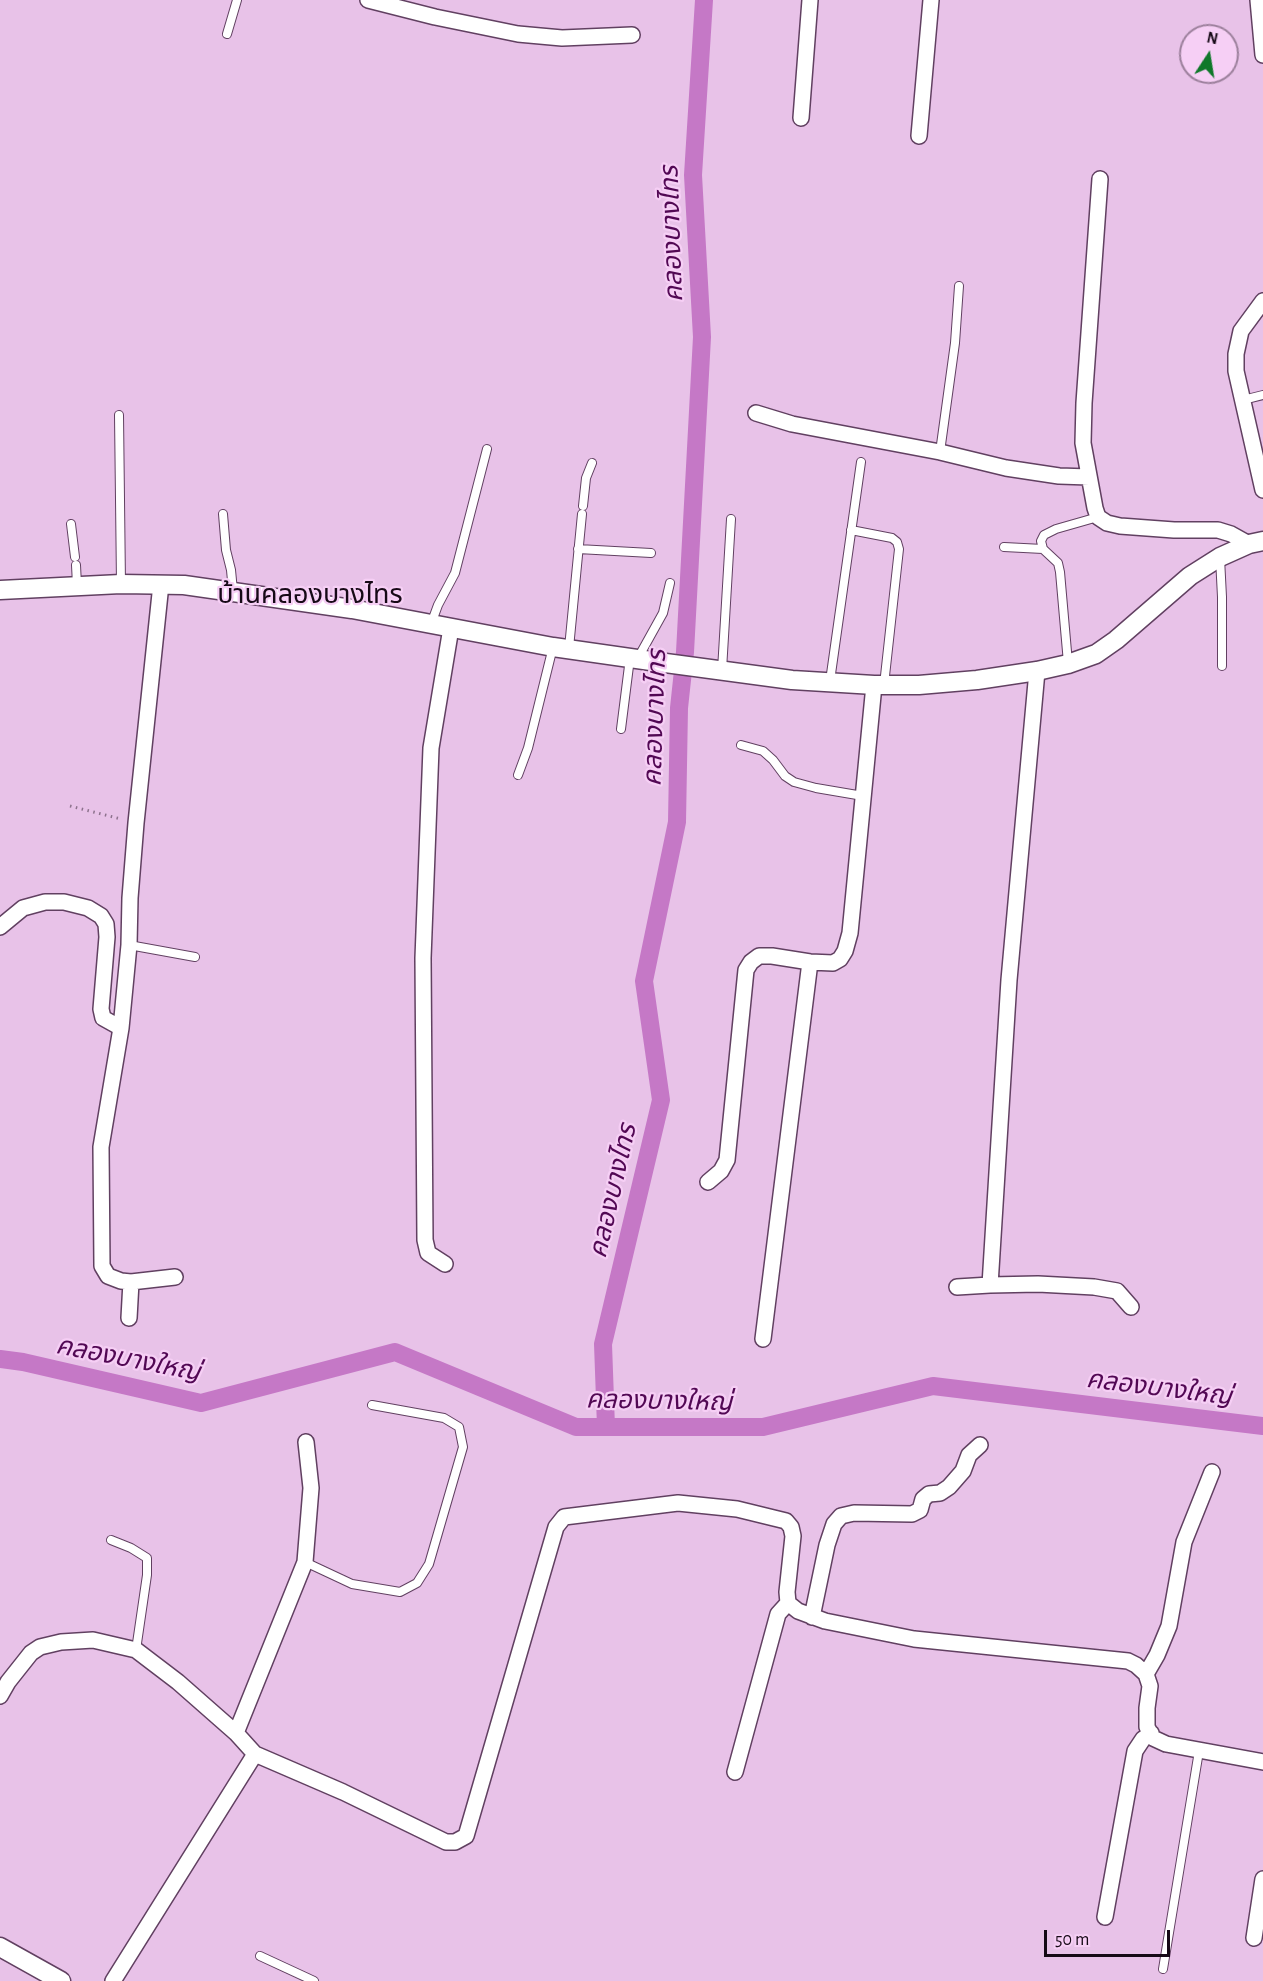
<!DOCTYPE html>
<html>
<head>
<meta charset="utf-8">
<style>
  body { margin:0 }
  #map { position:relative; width:1263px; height:1981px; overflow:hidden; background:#e8c2e8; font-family:"Alegreya Sans",sans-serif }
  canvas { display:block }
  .north { position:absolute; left:1179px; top:24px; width:60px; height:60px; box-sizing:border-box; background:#f6cff5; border:2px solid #9c809c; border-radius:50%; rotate:12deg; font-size:16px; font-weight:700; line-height:24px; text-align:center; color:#160916 }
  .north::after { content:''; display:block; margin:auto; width:21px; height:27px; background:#0f782a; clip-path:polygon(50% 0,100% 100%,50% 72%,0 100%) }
  .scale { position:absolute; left:1044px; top:1930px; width:126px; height:27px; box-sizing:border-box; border:3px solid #160916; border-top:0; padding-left:8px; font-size:18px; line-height:21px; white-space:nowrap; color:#160916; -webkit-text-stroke:4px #f6cff5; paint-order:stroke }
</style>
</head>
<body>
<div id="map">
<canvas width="1263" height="1981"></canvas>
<div class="north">N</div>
<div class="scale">50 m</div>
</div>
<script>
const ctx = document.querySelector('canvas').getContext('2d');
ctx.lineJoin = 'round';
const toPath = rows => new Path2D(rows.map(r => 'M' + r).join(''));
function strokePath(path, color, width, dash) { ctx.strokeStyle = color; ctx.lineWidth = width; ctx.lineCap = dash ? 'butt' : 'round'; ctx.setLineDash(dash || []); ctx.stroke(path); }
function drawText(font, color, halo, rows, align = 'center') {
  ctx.font = font + ' "Alegreya Sans","Noto Sans Thai",sans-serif'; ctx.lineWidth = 4.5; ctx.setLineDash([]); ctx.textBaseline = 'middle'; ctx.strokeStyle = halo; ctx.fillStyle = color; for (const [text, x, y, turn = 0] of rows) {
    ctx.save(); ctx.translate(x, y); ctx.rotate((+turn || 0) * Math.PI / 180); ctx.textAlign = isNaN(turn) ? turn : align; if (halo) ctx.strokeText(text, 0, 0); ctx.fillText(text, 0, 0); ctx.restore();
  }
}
strokePath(toPath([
  [0,1359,23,1362,201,1403,395,1352,576,1427,763,1427,933,1386,1263,1426],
  [606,1427,603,1344,661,1100,644,981,677,822,679,708,685,652,702,337,693,175,704,0]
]), '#c578c6', 18);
const service = toPath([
  [227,34,237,0],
  [1243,400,1263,395],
  [119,415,121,584],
  [940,452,955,343,959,286],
  [583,506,586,478,592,463],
  [223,514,226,550,231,570,233,591],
  [71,524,75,557],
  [851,530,892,538,897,542,899,549,884,685],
  [1004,547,1043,549],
  [578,549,651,553],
  [1220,558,1222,597,1222,666],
  [76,565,77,585],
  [431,624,438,605,455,573,487,449],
  [569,648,582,514],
  [638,658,663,613,670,583],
  [1068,663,1060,572,1058,563,1043,549,1041,541,1044,535,1056,529,1098,517],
  [722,670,731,519],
  [830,681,861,462],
  [621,729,630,658],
  [741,745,763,751,773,760,785,776,794,782,816,788,863,796],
  [518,775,528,748,553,647],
  [129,945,195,957],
  [111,1540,131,1548,147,1558,147,1575,136,1650],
  [305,1562,352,1584,400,1592,417,1583,429,1564,463,1447,459,1427,444,1418,372,1405],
  [260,1956,314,1981],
  [1163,1969,1199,1751]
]);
const minor = toPath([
  [368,0,435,17,518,34,562,38,632,35],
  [1258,0,1263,55],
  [801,118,810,0],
  [919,136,931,0],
  [1100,179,1084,403,1083,443,1095,508,1098,517,1107,523,1120,526,1174,530,1218,530,1231,534,1249,544],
  [1263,301,1241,331,1236,354,1236,371,1263,490],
  [756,413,792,424,940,452,1006,468,1059,476,1089,477],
  [0,927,23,908,45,902,64,902,88,908,101,916,106,924,107,937,101,1009,103,1018,121,1028],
  [708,1182,721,1171,727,1160,746,970,751,962,759,956,772,956,810,962,833,963,840,959,845,951,850,933,874,685],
  [445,1264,428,1253,425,1240,423,958,431,748,451,628],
  [131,1282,175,1277],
  [990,1285,1038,1284,1094,1287,1117,1291,1131,1307],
  [957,1287,990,1285,1009,980,1037,671],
  [129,1318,131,1282,121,1281,108,1276,102,1266,101,1147,121,1028,129,945,130,898,136,823,161,584],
  [763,1339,810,962],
  [812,1617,827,1545,834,1524,841,1516,854,1513,912,1514,920,1510,923,1499,929,1494,940,1493,949,1487,963,1471,969,1455,980,1445],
  [1146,1674,1157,1655,1169,1626,1184,1542,1212,1472],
  [0,1696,8,1682,31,1653,40,1647,61,1642,93,1640,136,1650,178,1682,236,1733,255,1754,343,1792,446,1842,455,1842,466,1836,556,1527,564,1517,678,1503,737,1509,786,1521,791,1527,793,1536,787,1592,788,1603,798,1611,825,1621,914,1639,1128,1661,1136,1665,1146,1674,1150,1686,1147,1708,1147,1727,1153,1738,1166,1744,1263,1762],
  [236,1733,305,1562,311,1488,306,1442],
  [735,1772,778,1614,788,1603],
  [1105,1917,1135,1751,1143,1739,1151,1733],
  [1254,1938,1263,1879],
  [113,1981,255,1754]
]);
const tertiary = toPath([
  [0,590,121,584,184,585,352,609,553,647,658,662,792,680,874,685,919,685,977,680,1037,671,1068,664,1096,654,1116,640,1190,576,1220,557,1249,544,1263,541],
  [0,1947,61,1981]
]);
strokePath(service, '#614061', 10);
strokePath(minor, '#614061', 18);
strokePath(tertiary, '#614061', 21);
strokePath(toPath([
  [70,806,121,819]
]), '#8d728d', 3, [1.5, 4.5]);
strokePath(service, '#fff', 8);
strokePath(minor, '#fff', 15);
strokePath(tertiary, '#fff', 18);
drawText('italic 26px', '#520854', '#f6cff5', [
  ["คลองบางไทร",672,234,-92],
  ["คลองบางไทร",655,718,-88],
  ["คลองบางไทร",613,1191,-77],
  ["คลองบางใหญ่",128,1359,11],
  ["คลองบางใหญ่",1159,1388,7],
  ["คลองบางใหญ่",659,1401,1]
]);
drawText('27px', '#160916', '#f6cff5', [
  ["บ้านคลองบางไทร",310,595]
]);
</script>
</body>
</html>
